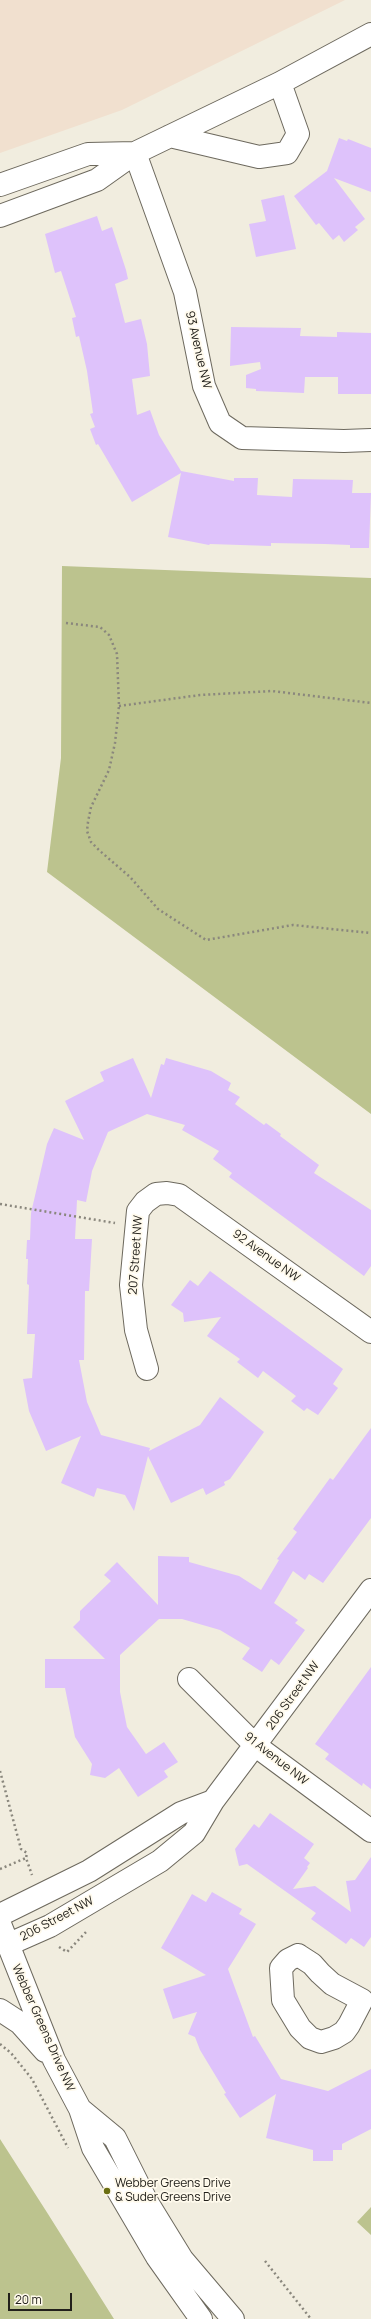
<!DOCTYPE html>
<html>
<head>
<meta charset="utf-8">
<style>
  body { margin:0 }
  #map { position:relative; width:371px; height:2319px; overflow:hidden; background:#f1eddf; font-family:Manrope,sans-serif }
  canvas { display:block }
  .scale { position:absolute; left:8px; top:2293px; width:64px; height:18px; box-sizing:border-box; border:2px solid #22201b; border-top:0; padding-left:5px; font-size:12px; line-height:14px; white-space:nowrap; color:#22201b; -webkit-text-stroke:3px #fffaec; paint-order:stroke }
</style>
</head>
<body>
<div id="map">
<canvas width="371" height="2319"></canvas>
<div class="scale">20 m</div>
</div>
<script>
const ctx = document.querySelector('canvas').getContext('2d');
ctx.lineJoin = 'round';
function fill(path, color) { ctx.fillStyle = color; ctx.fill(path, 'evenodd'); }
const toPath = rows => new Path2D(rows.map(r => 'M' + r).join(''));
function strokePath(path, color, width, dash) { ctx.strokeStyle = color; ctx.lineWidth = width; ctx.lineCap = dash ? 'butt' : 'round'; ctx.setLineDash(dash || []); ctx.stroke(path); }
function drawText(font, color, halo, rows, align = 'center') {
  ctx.font = font + ' Manrope,sans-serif'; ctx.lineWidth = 3.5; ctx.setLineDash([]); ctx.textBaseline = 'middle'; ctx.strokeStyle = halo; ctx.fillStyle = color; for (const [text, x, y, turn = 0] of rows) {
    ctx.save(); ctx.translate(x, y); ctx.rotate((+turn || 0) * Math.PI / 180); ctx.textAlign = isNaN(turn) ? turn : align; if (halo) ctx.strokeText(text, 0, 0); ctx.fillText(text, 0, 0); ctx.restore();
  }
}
fill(toPath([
  [0,0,345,0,122,110,0,153]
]), '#f1e0cf');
fill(toPath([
  [62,566,371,578,371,1114,47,872,61,758],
  [0,2139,48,2214,114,2319,0,2319],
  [371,2207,371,2235,357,2222]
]), '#bcc38e');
fill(toPath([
  [339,138,347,141,348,139,371,148,371,192,334,178,365,219,355,227,358,230,344,242,339,235,333,240,319,223,316,225,294,196,327,171],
  [284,195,296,249,256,257,249,224,266,221,261,200],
  [97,216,102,231,112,227,126,270,128,279,115,284,125,323,141,319,147,344,150,376,132,379,137,415,150,410,159,435,181,471,234,481,234,478,258,478,257,495,292,497,293,479,353,480,352,493,371,493,369,548,350,548,350,545,325,544,271,543,271,546,210,544,209,545,168,537,181,473,132,502,98,444,96,445,90,429,95,427,90,414,93,413,87,371,79,336,76,337,72,318,76,317,61,271,55,273,45,234],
  [231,327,301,328,300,336,337,337,337,332,371,333,371,394,338,394,338,377,305,377,304,393,256,391,256,389,246,388,246,375,261,369,260,362,230,366],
  [133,1058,151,1098,161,1064,164,1065,166,1058,211,1071,231,1083,228,1090,240,1097,235,1104,264,1125,266,1123,281,1134,280,1136,319,1165,314,1173,371,1210,371,1266,364,1276,229,1177,232,1173,213,1159,219,1151,182,1130,185,1125,147,1114,108,1132,92,1171,86,1202,77,1200,75,1239,92,1239,89,1291,85,1291,84,1360,79,1360,87,1402,101,1435,150,1448,149,1451,200,1425,220,1397,264,1432,230,1479,224,1482,225,1485,206,1495,203,1488,171,1503,148,1456,134,1511,125,1495,97,1488,94,1497,61,1483,81,1436,46,1451,29,1411,23,1379,32,1378,35,1334,27,1334,29,1285,27,1284,28,1259,26,1259,27,1240,30,1240,31,1213,47,1144,54,1128,84,1140,65,1101,104,1081,100,1072],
  [210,1271,343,1369,333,1384,338,1388,318,1415,307,1408,304,1411,291,1401,296,1396,263,1371,258,1378,237,1362,240,1359,207,1336,221,1317,184,1322,183,1313,171,1305,190,1280,198,1286],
  [371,1428,371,1518,323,1583,309,1574,305,1580,293,1571,274,1603,298,1620,295,1623,305,1630,279,1665,271,1659,262,1672,242,1659,250,1648,220,1630,182,1619,159,1619,120,1655,120,1692,127,1727,146,1754,164,1742,178,1762,164,1771,168,1777,138,1797,119,1768,105,1778,90,1775,92,1764,75,1737,65,1688,45,1688,45,1659,105,1659,73,1627,80,1620,80,1611,111,1581,104,1575,117,1562,158,1605,158,1556,189,1557,189,1562,239,1576,261,1590,279,1560,277,1559,297,1532,293,1529,330,1478,333,1480],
  [371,1667,371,1789,363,1783,362,1786,325,1759,329,1754,315,1744],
  [270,1813,314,1844,304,1858,310,1863,307,1867,308,1868,293,1889,315,1886,351,1912,346,1881,355,1880,371,1857,371,1937,364,1947,351,1938,346,1944,311,1919,316,1913,247,1864,239,1866,235,1849,254,1824,259,1828],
  [212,1892,242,1909,239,1914,256,1924,228,1969,253,2037,255,2036,281,2079,328,2091,371,2069,371,2129,342,2144,342,2150,333,2150,333,2161,313,2161,313,2150,266,2138,276,2094,240,2118,224,2094,226,2093,200,2050,195,2037,188,2034,197,2012,173,2019,163,1989,206,1975,161,1948,192,1894,206,1902]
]), '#dec2fb');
const minor = toPath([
  [170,136,259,157,287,153,298,134,280,83],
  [135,153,185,292,204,386,220,423,242,438,344,441,371,440],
  [0,185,88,154,135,153],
  [0,216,97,180,135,153,280,83,371,34],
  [147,1369,136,1330,131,1285,138,1211,145,1202,156,1194,167,1193,179,1195,371,1332],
  [189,1679,256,1746,371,1831],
  [0,1915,89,1871,181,1813,213,1801],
  [7,1945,50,1926,160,1861,194,1833,213,1801,371,1590],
  [298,1955,312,1964,320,1973,332,1984,362,2000,349,2025,344,2032,334,2038,321,2042,310,2038,300,2028,283,2000,281,1968,288,1960,298,1955]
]);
const major = toPath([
  [0,1924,54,2060,80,2109,93,2148,157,2257,201,2319],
  [0,2010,20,2023,45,2051],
  [80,2109,115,2138,147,2202,182,2259,233,2319]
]);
strokePath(minor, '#6d695e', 24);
strokePath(major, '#6d695e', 24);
strokePath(toPath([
  [66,623,100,627,109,635,117,654,119,706,115,743,109,770,91,807,88,822,87,831,91,842,100,851,130,877,158,909,206,940,293,925,371,933],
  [119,706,200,695,272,691,371,703],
  [0,1204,115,1223],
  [0,1771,21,1849,27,1853,26,1858,32,1875],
  [0,1869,26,1858],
  [59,1947,67,1952,86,1932],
  [0,2044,11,2053,32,2079,68,2148],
  [265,2261,311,2319]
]), '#8a877d', 2.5, [2, 3]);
strokePath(minor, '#fff', 22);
strokePath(major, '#fff', 22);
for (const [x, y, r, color] of [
  [107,2191,4,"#6a6e11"]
]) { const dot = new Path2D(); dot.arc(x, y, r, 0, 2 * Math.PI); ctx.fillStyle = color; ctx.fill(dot); strokePath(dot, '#fffaec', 1.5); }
drawText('12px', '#22201b', '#fffaec', [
  ["93 Avenue NW",198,350,77],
  ["207 Street NW",136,1255,-86],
  ["92 Avenue NW",266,1256,36],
  ["206 Street NW",293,1696,-54],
  ["91 Avenue NW",276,1759,38],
  ["206 Street NW",57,1919,-28],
  ["Webber Greens Drive NW",43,2028,66]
]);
drawText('12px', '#22201b', '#fffaec', [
  ["Webber Greens Drive",115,2184],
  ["& Suder Greens Drive",115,2198]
], 'left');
</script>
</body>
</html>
